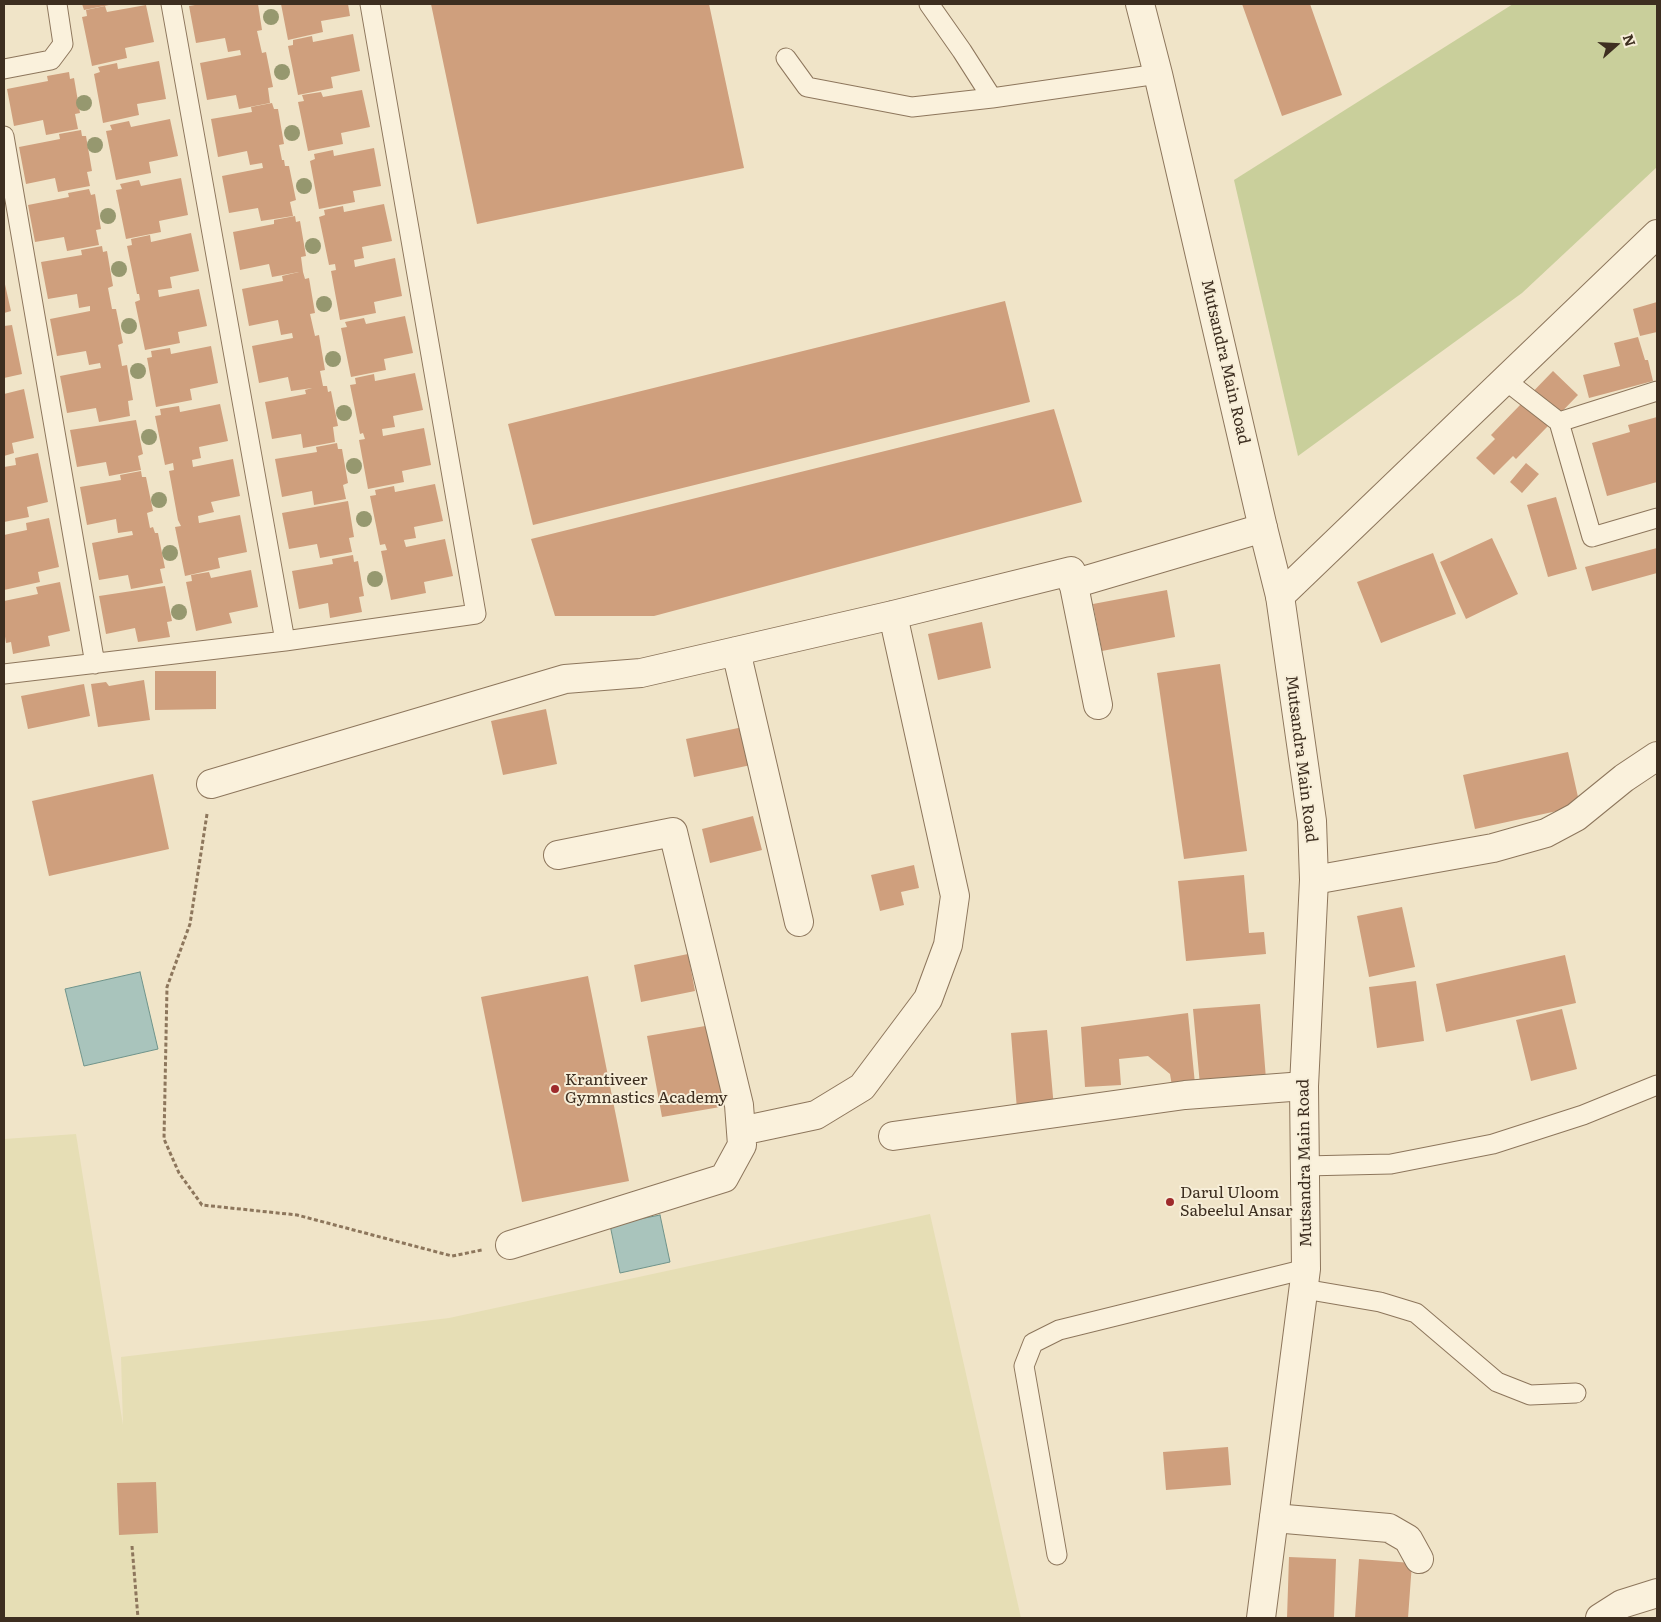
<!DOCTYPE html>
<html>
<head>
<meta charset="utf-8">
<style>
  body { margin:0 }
  #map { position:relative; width:1661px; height:1622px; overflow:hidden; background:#f0e4c8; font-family:Literata,serif }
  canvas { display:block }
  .frame { position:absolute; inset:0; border:5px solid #3d2e20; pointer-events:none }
  .north { position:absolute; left:1591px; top:20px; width:50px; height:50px; -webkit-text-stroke:4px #f7eed8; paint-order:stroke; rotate:71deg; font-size:14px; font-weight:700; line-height:20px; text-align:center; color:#3d2e20 }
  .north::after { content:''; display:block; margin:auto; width:18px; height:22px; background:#3d2e20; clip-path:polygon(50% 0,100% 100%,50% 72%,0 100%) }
</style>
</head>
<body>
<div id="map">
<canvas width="1661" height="1622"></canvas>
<div class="frame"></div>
<div class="north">N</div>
</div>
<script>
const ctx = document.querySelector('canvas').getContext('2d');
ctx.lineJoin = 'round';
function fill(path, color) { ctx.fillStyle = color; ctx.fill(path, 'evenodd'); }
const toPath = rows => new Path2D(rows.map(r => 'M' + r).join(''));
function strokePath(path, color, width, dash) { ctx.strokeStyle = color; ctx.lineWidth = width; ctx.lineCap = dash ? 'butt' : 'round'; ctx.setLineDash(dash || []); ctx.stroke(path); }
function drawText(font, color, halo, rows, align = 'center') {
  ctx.font = font + ' Literata,serif'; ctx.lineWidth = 4; ctx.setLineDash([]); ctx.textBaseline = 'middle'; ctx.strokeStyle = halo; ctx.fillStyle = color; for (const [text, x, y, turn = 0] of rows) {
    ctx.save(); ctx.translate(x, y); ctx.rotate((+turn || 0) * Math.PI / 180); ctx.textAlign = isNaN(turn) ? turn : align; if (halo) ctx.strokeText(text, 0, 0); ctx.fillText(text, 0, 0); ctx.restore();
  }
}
fill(toPath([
  [76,1134,123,1425,121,1357,449,1318,930,1214,1021,1618,4,1618,4,1139]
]), '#e6deb5');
fill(toPath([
  [1513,4,1657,4,1657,167,1522,293,1298,456,1234,180]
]), '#c9cf9b');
const water = toPath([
  [140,972,158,1049,84,1066,65,989,140,972],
  [660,1215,670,1262,620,1273,610,1225,660,1215]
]);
fill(water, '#a9c4bc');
strokePath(water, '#6f938a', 1);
fill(toPath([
  [82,4,109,4,109,5,84,10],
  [201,4,258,4,262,30,257,31,262,53,266,52,273,87,268,88,270,103,239,109,236,95,207,100,200,63,241,55,240,50,228,52,225,38,196,43,189,6],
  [281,4,348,4,350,16,321,21,323,32,288,40],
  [431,4,709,4,744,168,477,224],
  [1242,4,1310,4,1342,95,1282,116],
  [146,5,154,42,125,48,127,58,92,66,82,17,87,16,86,10,105,6,107,12],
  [353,34,360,71,331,77,333,88,298,95,288,46,293,45,293,40,312,36,313,42],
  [159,61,166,99,137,104,139,115,103,123,94,74,100,72,98,67,117,63,118,69],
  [69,72,70,79,74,78,80,113,75,114,78,129,46,135,43,120,14,126,7,89,48,81,47,76],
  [362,90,370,127,341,133,343,144,308,151,298,102,304,101,302,95,321,92,323,97],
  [272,103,274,109,278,109,284,144,279,145,282,160,284,160,285,166,289,166,296,200,290,202,293,216,261,221,258,208,229,213,222,176,263,168,262,163,250,165,247,151,218,157,211,119,252,112,251,107],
  [170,119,178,156,149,162,151,173,116,180,106,131,112,130,110,125,129,121,131,127],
  [81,130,82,136,86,136,92,171,87,172,90,186,58,192,55,178,26,184,19,147,60,139,59,134],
  [374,148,381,186,353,191,355,202,319,209,310,161,315,159,314,154,333,150,334,156],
  [181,178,188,215,159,221,161,232,126,239,116,190,122,189,120,184,139,180,141,186],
  [89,189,91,195,95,194,101,229,96,230,99,245,67,251,64,237,35,242,28,205,69,197,68,193],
  [384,204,392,241,362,247,364,258,354,260,355,267,395,258,402,296,374,302,376,313,340,320,331,271,336,270,335,264,329,265,319,217,325,215,324,210,343,206,344,212],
  [295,216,296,222,300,221,306,256,301,257,303,272,305,279,309,278,315,313,310,314,315,336,319,335,325,370,320,371,323,386,327,386,328,392,331,391,338,426,333,427,335,442,303,448,301,434,272,439,265,402,306,394,305,390,312,388,291,391,288,377,259,383,252,346,293,338,292,333,281,335,278,320,249,326,242,289,283,281,282,276,299,272,272,277,269,264,240,270,233,232,274,224,274,220],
  [191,233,199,271,170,277,172,288,158,290,159,297,199,289,207,326,178,332,180,343,145,350,135,302,140,300,139,294,137,294,127,246,132,245,131,239,150,235,151,242],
  [102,246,103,252,107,251,113,286,108,288,112,309,116,309,123,343,118,345,121,360,122,366,127,365,133,400,128,401,130,416,99,422,96,408,67,413,60,376,101,368,100,363,89,365,86,351,57,356,50,319,90,311,90,306,79,308,77,294,48,299,41,262,82,255,81,250],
  [4,280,11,311,4,313],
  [1005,301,1030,402,533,525,508,424],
  [1657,302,1657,332,1640,336,1633,309],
  [405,316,413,353,384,359,386,370,351,377,341,328,347,327,345,322,364,318,366,324],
  [12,325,22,374,4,378,4,326],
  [1638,337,1645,360,1648,360,1653,381,1589,398,1583,375,1620,366,1614,343],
  [211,346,218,383,190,389,192,400,156,407,147,358,152,357,151,351,170,348,171,354],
  [1553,371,1578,395,1516,459,1513,456,1494,475,1476,458,1495,439,1491,435],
  [415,373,423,410,393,416,395,427,382,429,383,436,424,428,431,465,402,471,404,482,368,489,359,440,365,439,363,433,360,434,350,385,356,384,355,378,374,374,375,381],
  [24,389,34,438,12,443,14,453,4,456,4,394],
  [220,404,228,441,199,447,201,458,192,460,193,467,233,459,240,496,211,502,214,512,198,516,199,523,240,515,247,552,218,558,220,568,185,576,175,527,181,526,178,520,169,471,174,470,173,463,165,465,155,416,161,415,160,409,179,406,180,412],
  [1054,409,1082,502,654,616,555,616,531,539],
  [1657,417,1657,482,1607,496,1592,443,1630,432,1628,425],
  [136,420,143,454,138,456,141,470,109,476,106,462,77,467,70,430],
  [337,443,338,449,342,449,348,483,343,485,346,499,314,505,312,491,282,497,275,459,317,452,316,447],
  [38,453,48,502,27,507,29,517,4,522,4,467,16,465,15,458],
  [1526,463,1539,474,1522,493,1510,482],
  [141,471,142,477,146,477,153,511,147,513,150,528,153,527,155,533,158,533,165,568,160,569,163,583,131,589,128,575,99,580,92,543,133,535,132,531,118,533,116,519,87,525,80,487,121,480,120,475],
  [435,484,443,521,414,527,416,538,404,540,406,547,445,539,453,576,424,582,426,593,391,600,381,551,387,550,385,544,380,545,370,496,376,495,375,490,394,486,395,492],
  [1556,497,1577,569,1548,577,1527,505],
  [348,501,354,537,349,538,352,552,320,558,317,544,289,549,282,513],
  [49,518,59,567,38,572,40,582,4,590,4,535,27,530,26,523],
  [1492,538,1518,594,1466,619,1440,562],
  [1657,548,1657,573,1592,591,1585,567],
  [1433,553,1456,614,1381,643,1357,582],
  [353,555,354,562,358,561,364,596,359,597,362,612,330,618,328,603,299,609,292,571,333,564,332,559],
  [251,570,258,607,229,613,232,623,196,631,186,582,192,581,191,575,209,572,211,578],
  [60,582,70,631,48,636,50,646,13,654,11,642,6,643,4,630,4,601,38,594,36,587],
  [165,586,172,621,167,622,170,637,138,642,135,628,106,634,99,596],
  [1167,590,1175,637,1102,651,1093,604],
  [982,622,991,668,938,680,928,634],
  [1220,664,1247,851,1184,859,1157,673],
  [155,671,216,671,216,709,155,710],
  [144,680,150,720,98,727,91,684,106,682,109,686],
  [84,684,90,716,28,729,21,696],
  [546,709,557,764,503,775,491,721],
  [743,727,751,765,694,777,686,739],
  [1568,752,1580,806,1475,829,1463,775],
  [153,774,169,849,49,876,32,801],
  [753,816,762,850,710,863,702,829],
  [914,865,919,888,901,892,904,905,880,911,871,875],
  [1244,875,1249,933,1264,932,1266,954,1186,961,1178,881],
  [1402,907,1415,967,1369,977,1357,916],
  [688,954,695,991,641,1002,634,965],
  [1565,955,1576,1003,1446,1032,1436,984],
  [588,976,629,1181,522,1202,481,997],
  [1416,981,1424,1041,1377,1048,1369,987],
  [1260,1004,1266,1079,1200,1085,1193,1009],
  [1562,1009,1577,1069,1531,1081,1516,1020],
  [1188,1013,1195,1084,1172,1086,1170,1074,1148,1056,1119,1059,1121,1085,1085,1087,1081,1027],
  [711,1025,726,1106,662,1117,647,1036],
  [1047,1030,1054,1108,1017,1110,1011,1033],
  [1228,1447,1231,1485,1166,1490,1163,1452],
  [156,1482,158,1533,119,1535,117,1483],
  [1289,1557,1336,1559,1334,1618,1287,1618],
  [1359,1559,1412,1563,1408,1618,1355,1618]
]), '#cf9f7d');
const service = toPath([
  [171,4,285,641],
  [929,4,962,51,992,98,1158,74],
  [786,58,807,87,912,107,992,98],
  [4,69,51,60,63,44,57,4],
  [4,136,95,664],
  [1505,380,1559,422,1592,537,1657,518],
  [1559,422,1657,391],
  [4,674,285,641,476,614,370,4],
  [1305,1166,1391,1164,1493,1144,1583,1115,1657,1085],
  [1304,1289,1380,1302,1416,1313,1497,1382,1530,1395,1576,1393],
  [1057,1555,1024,1366,1033,1343,1059,1330,1306,1269]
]);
const minor = toPath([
  [1073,584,1263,528],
  [1280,596,1657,234],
  [736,651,799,922],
  [211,784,565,679,641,673,893,615,1071,571,1098,705],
  [1314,880,1493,848,1546,833,1576,817,1624,778,1657,756],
  [741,1131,816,1115,862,1087,928,999,948,945,955,896,893,615],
  [893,1136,1185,1095,1304,1086],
  [510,1245,724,1178,742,1145,739,1105,673,832,558,855],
  [1274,1518,1389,1528,1408,1539,1419,1559],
  [1600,1618,1622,1604,1657,1593]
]);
const tertiary = toPath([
  [1140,4,1158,74,1263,528,1280,596,1312,821,1314,880,1304,1086,1306,1269,1261,1618]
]);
strokePath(service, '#8d765c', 21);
strokePath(minor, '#8d765c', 30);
strokePath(tertiary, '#8d765c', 30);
strokePath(toPath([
  [207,814,190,924,167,987,164,1139,179,1173,202,1205,297,1215,452,1256,482,1250],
  [132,1546,138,1618]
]), '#8d765c', 3, [4, 2.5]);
strokePath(service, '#faf1dc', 19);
strokePath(minor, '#faf1dc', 28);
strokePath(tertiary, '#faf1dc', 28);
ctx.fillStyle = '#96986f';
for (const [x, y] of [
  [271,17],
  [282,72],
  [84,103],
  [292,133],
  [95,145],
  [304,186],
  [108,216],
  [313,246],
  [119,269],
  [324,304],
  [129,326],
  [333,359],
  [138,371],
  [344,413],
  [149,437],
  [354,466],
  [159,500],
  [364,519],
  [170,553],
  [375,579],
  [179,612]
]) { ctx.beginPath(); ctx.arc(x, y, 8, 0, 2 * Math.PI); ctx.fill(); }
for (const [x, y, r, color] of [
  [555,1089,5,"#9e2a2b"],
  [1170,1202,5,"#9e2a2b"]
]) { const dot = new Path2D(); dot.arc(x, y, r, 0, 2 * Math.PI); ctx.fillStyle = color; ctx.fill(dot); strokePath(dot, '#f7eed8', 2); }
drawText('16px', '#3d2e20', '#f7eed8', [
  ["Mutsandra Main Road",1225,362,77],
  ["Mutsandra Main Road",1301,759,83],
  ["Mutsandra Main Road",1305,1163,-91]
]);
drawText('16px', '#3d2e20', '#f7eed8', [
  ["Krantiveer",565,1080],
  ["Gymnastics Academy",565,1098],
  ["Darul Uloom",1180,1193],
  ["Sabeelul Ansar",1180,1211]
], 'left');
</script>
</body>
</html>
